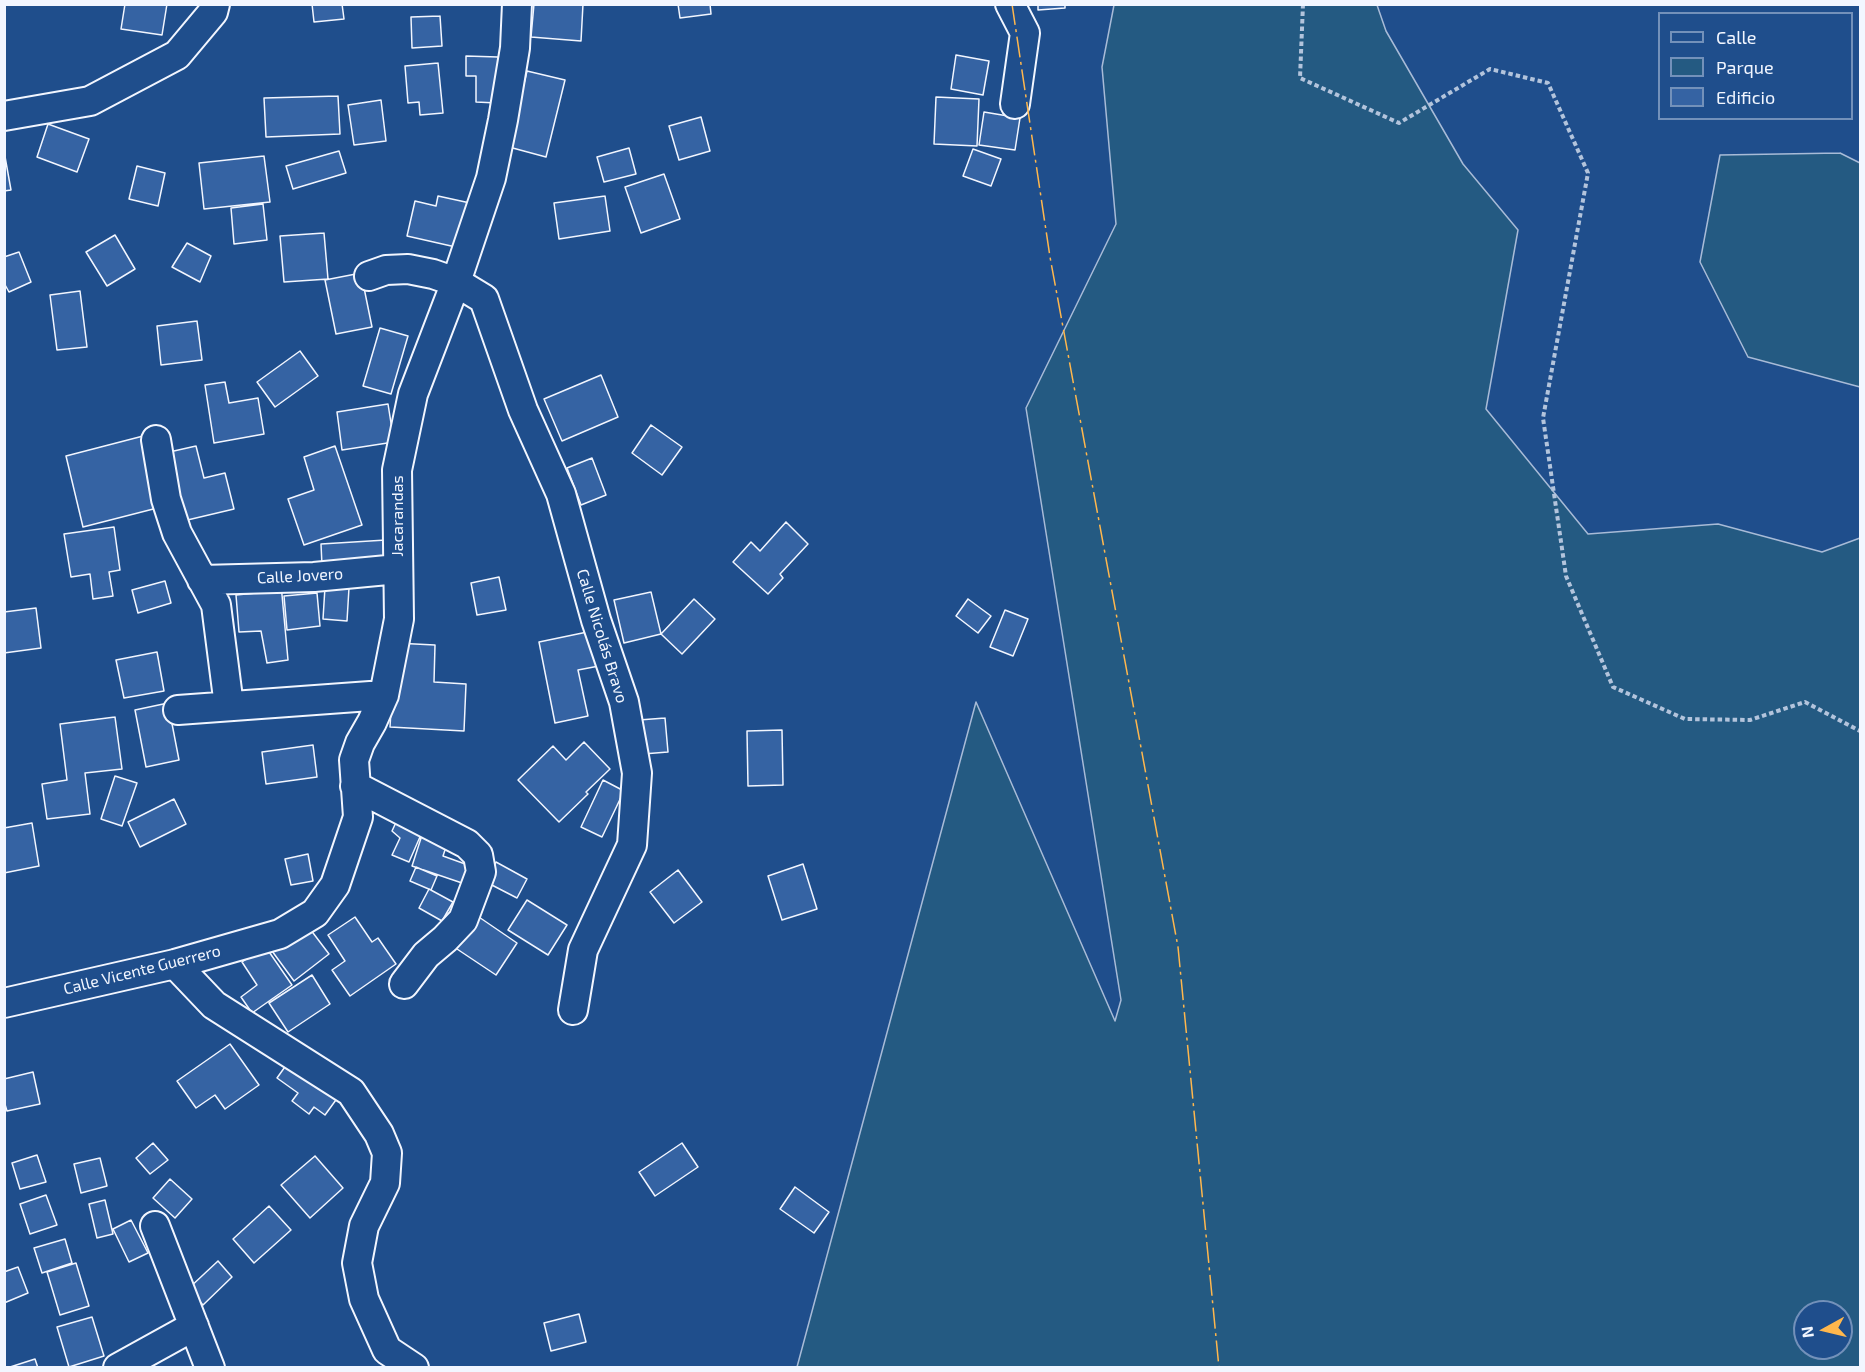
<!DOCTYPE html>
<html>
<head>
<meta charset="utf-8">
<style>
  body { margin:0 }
  #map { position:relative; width:1865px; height:1372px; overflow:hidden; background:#1f4e8c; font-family:"Exo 2",sans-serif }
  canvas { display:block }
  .frame { position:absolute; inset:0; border:6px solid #f2f6ff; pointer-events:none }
  .legend { position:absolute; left:1658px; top:12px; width:195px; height:108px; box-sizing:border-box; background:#1f4e8c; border:2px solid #7391ba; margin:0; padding:8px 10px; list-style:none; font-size:18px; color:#f2f6ff }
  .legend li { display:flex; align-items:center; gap:12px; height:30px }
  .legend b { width:30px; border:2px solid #7391ba }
  .north { position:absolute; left:1793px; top:1300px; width:60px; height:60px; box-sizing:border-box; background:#1f4e8c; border:2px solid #7391ba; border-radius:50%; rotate:262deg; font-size:16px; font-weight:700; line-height:24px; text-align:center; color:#f2f6ff }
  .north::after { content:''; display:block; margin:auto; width:21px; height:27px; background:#ffb74d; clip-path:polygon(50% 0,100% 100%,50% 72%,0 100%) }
</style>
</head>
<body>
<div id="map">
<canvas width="1865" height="1372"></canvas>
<div class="frame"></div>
<ul class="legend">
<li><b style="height:8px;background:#1f4e8c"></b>Calle</li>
<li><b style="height:16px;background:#245a82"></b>Parque</li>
<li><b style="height:16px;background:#3563a3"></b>Edificio</li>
</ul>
<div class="north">N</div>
</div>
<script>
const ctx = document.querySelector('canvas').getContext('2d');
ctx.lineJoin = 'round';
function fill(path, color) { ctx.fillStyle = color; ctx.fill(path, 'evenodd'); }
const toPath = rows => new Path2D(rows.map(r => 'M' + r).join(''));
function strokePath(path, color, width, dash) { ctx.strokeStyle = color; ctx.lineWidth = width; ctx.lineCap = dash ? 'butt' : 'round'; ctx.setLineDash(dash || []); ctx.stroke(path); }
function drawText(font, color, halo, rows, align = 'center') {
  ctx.font = font + ' "Exo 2",sans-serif'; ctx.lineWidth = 4.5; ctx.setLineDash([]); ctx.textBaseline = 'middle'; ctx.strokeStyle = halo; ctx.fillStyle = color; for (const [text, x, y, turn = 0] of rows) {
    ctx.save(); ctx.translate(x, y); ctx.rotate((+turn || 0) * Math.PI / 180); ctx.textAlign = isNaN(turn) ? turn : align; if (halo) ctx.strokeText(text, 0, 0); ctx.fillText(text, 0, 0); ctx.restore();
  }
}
const green = toPath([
  [1114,5,1377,5,1386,31,1463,164,1518,230,1486,409,1588,534,1718,524,1822,552,1860,538,1860,1367,797,1367,976,702,1115,1021,1121,1000,1026,408,1116,224,1102,67,1114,5],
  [1805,1312,1841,1312,1841,1348,1805,1348,1805,1312],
  [1840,153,1860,163,1860,387,1748,357,1700,262,1720,155,1840,153]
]);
fill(green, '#245a82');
strokePath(green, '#a8bbd7', 1.5);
const building = toPath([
  [125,4,167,4,162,35,121,29,125,4],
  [312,4,342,4,344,19,314,22,312,4],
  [534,4,583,4,581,41,531,37,534,4],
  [678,4,710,4,711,14,680,18,678,4],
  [1038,4,1065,4,1065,8,1038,10,1038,4],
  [440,16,442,46,412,48,411,17,440,16],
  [956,55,989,61,983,95,951,89,956,55],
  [466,56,498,57,497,103,476,102,476,76,466,76,466,56],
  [438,63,443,113,420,115,419,102,408,103,405,66,438,63],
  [527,71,565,80,546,157,509,147,527,71],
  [338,96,340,134,266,137,264,98,338,96],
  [936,97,979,99,977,146,934,144,936,97],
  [381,100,386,141,354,145,348,105,381,100],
  [984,112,1020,118,1015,150,979,145,984,112],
  [701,117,710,151,679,160,669,126,701,117],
  [48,124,89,139,77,172,37,157,48,124],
  [629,148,636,174,604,182,597,157,629,148],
  [973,149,1001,159,991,186,963,176,973,149],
  [4,151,11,190,4,191,4,151],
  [339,151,346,173,293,189,286,166,339,151],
  [264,156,270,202,204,209,199,163,264,156],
  [137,166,165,173,158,206,129,199,137,166],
  [664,174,680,219,641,233,625,187,664,174],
  [438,196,470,203,460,248,407,236,415,201,436,206,438,196],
  [605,196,610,231,559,239,554,203,605,196],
  [263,204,267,240,234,244,231,208,263,204],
  [324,233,328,279,284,282,280,236,324,233],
  [115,235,135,269,107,286,86,252,115,235],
  [187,243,211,256,200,282,172,267,187,243],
  [19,252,31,282,9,292,4,283,4,257,19,252],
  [361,273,372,327,336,334,325,280,361,273],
  [80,291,87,347,57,350,50,295,80,291],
  [197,321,202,360,161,365,157,326,197,321],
  [380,328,408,336,391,394,363,386,380,328],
  [300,351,318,376,275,407,257,382,300,351],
  [601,375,618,417,562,441,544,399,601,375],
  [225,382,229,403,258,398,264,434,214,443,205,385,225,382],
  [388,404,394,442,342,450,337,412,388,404],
  [651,425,682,447,662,475,632,453,651,425],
  [147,435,165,506,83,527,66,456,147,435],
  [196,446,204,478,225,473,234,509,179,522,165,453,196,446],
  [335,446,362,525,304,545,288,499,314,490,304,457,335,446],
  [592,458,606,495,581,505,567,468,592,458],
  [786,522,808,544,780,574,783,578,768,594,733,562,751,542,760,551,786,522],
  [114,527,120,570,109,572,113,596,93,599,90,574,71,577,64,534,114,527],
  [386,540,387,562,322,566,321,544,386,540],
  [499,577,506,610,477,615,471,583,499,577],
  [165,581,171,603,138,613,132,590,165,581],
  [281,584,288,660,267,663,261,631,239,632,236,595,256,593,256,586,281,584],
  [325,587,349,588,347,621,323,619,325,587],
  [651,592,661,634,624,643,614,600,651,592],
  [317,593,320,626,287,630,284,596,317,593],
  [694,599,715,619,682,654,661,634,694,599],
  [968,599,991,616,978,633,956,616,968,599],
  [36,608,41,648,4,653,4,612,36,608],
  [1005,610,1028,619,1013,656,990,647,1005,610],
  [592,631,599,666,578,670,588,716,555,723,539,642,592,631],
  [395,643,435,645,434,682,466,684,464,731,390,727,395,643],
  [157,652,164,691,124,698,116,660,157,652],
  [168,703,179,760,146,767,135,710,168,703],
  [115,717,122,769,85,773,90,814,47,819,42,784,67,780,60,724,115,717],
  [665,718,668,752,643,754,639,720,665,718],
  [782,730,783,785,748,786,747,731,782,730],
  [584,742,610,769,586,792,588,794,559,822,518,780,553,746,566,760,584,742],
  [313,745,317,777,266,784,262,752,313,745],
  [115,776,137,783,122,826,101,819,115,776],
  [603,780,624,791,602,837,581,827,603,780],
  [174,799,186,824,140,847,128,822,174,799],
  [398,818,423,830,409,862,392,855,400,838,392,831,398,818],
  [32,823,39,866,4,873,4,828,32,823],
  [423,832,448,841,443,856,468,865,462,883,412,866,423,832],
  [308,854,313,881,291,885,285,859,308,854],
  [496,862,527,879,517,898,486,882,496,862],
  [803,864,817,909,782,920,768,876,803,864],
  [416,867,437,876,431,890,410,881,416,867],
  [678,870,702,902,674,923,650,892,678,870],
  [429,889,453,902,442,921,419,908,429,889],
  [527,900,567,925,548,955,508,930,527,900],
  [473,913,517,943,496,975,451,945,473,913],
  [355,917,372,942,378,938,396,964,350,996,332,970,345,961,328,935,355,917],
  [307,925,329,954,294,981,272,951,307,925],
  [265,946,292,985,252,1013,241,997,257,985,242,962,265,946],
  [312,975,330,1004,288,1032,269,1003,312,975],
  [230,1044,259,1085,225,1109,215,1095,196,1108,177,1081,230,1044],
  [292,1057,341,1093,325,1115,314,1107,309,1114,292,1101,298,1093,277,1078,292,1057],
  [33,1072,40,1104,7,1111,4,1101,4,1079,33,1072],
  [153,1143,168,1160,150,1174,136,1158,153,1143],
  [682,1143,698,1167,655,1196,639,1172,682,1143],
  [37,1155,46,1182,20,1189,12,1163,37,1155],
  [315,1156,343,1188,310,1218,281,1185,315,1156],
  [100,1158,107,1186,81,1193,74,1164,100,1158],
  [170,1179,192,1199,175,1218,153,1198,170,1179],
  [795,1187,829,1212,814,1233,780,1209,795,1187],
  [46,1195,57,1225,30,1234,20,1204,46,1195],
  [105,1200,113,1234,97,1238,89,1204,105,1200],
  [269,1206,291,1230,254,1263,233,1239,269,1206],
  [131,1220,148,1253,129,1262,113,1229,131,1220],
  [65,1239,72,1263,42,1273,34,1248,65,1239],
  [218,1261,232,1277,203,1305,188,1289,218,1261],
  [76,1263,89,1306,60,1315,47,1272,76,1263],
  [18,1267,28,1293,4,1303,4,1272,18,1267],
  [579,1314,586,1342,551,1351,544,1323,579,1314],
  [92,1317,104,1356,69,1367,57,1327,92,1317],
  [35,1359,38,1368,7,1368,35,1359]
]);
fill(building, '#3563a3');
strokePath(building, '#f2f6ff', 1.5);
const minor = toPath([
  [1010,4,1025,33,1015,104],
  [4,116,90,101,177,55,213,12,215,4],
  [369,276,386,270,408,269,433,274,456,282,484,299,523,410,561,494,596,620,624,702,637,773,632,845,583,950,573,1010],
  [156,440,166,499,177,533,216,605,229,706],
  [202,580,314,577,398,569],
  [178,710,384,695],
  [355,786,467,844,478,855,481,872,463,920,445,939,426,955,404,984],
  [175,964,214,1005,351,1092,379,1134,387,1153,385,1183,364,1226,357,1263,364,1299,387,1350,414,1368],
  [4,1003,175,964,280,934,315,913,335,885,358,817,354,760,360,743,372,722,384,695,399,619,397,470,413,394,456,282,491,178,503,120,515,48,517,4],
  [155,1226,210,1368],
  [118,1368,194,1326]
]);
strokePath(minor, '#f2f6ff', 32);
strokePath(toPath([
  [1303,4,1300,78,1399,123,1490,69,1548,83,1588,173,1543,418,1566,576,1613,687,1685,719,1750,720,1805,702,1860,731]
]), '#b3c4dc', 4, [4.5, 3]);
strokePath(minor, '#1f4e8c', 28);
strokePath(toPath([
  [1012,4,1050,257,1178,947,1219,1368]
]), '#ffb74d', 1.5, [21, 4.5, 3, 4.5]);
drawText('16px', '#f2f6ff', '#1f4e8c', [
  ["Jacarandas",398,516,-90],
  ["Calle Jovero",300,576,-3],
  ["Calle Nicolás Bravo",602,636,73],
  ["Calle Vicente Guerrero",142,970,-14]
]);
</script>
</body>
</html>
